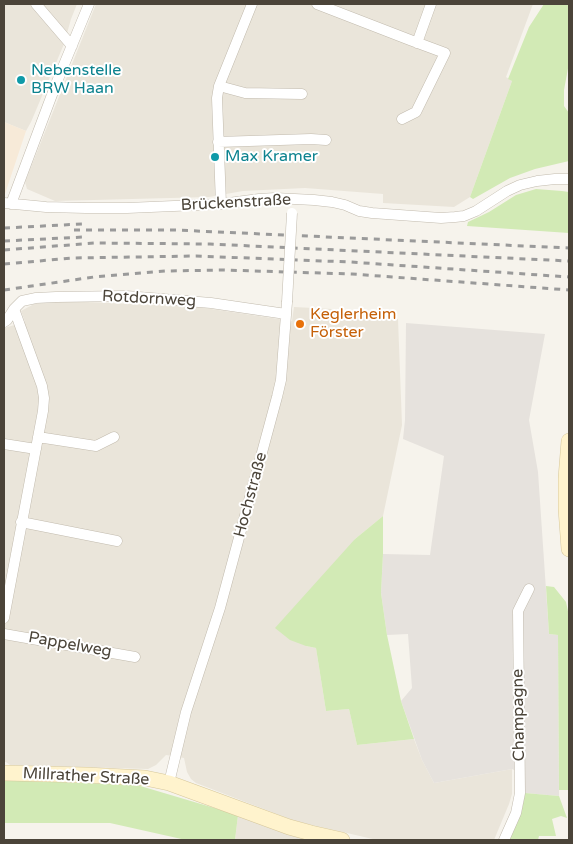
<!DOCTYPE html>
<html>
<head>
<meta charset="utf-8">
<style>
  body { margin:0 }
  #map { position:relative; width:573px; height:844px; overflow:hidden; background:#f6f3ec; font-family:"Varela Round",sans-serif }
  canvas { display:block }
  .frame { position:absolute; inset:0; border:5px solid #4b4439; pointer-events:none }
</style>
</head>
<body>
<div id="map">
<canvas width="573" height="844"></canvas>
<div class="frame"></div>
</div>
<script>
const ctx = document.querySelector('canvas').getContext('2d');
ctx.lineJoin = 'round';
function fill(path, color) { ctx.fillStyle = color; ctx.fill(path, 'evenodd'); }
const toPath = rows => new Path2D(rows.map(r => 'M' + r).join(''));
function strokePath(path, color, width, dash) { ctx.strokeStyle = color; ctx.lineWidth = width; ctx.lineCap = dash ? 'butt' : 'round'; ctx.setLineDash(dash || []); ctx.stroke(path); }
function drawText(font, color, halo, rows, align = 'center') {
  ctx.font = font + ' "Varela Round",sans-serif'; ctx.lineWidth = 4; ctx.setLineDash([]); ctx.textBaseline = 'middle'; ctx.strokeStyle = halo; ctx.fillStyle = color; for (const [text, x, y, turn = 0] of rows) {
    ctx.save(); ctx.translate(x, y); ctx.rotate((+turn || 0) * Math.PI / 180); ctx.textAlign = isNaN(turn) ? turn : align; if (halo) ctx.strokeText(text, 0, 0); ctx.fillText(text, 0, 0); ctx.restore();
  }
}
fill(toPath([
  [4,4,77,4,71,19,64,44,31,122,26,131,4,122],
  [96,4,533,4,506,77,512,81,470,197,454,207,383,203,383,194,305,188,243,191,209,197,55,201,27,189,25,182],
  [66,301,198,307,292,321,294,307,332,309,398,319,402,425,383,516,355,539,306,646,316,648,326,711,349,709,357,745,414,739,422,760,434,783,512,769,512,794,509,804,494,840,377,840,295,821,196,783,191,779,187,772,184,758,166,755,156,765,148,769,10,765,6,762,4,762,4,328,25,322,21,311,34,304],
  [238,815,306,839,306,840,235,840]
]), '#eae5da');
fill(toPath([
  [4,122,26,131,5,194,4,194]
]), '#f7ead8');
fill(toPath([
  [406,323,545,334,529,420,538,472,549,634,558,635,559,796,525,793,525,775,512,769,434,783,422,760,401,701,412,688,408,634,387,635,381,593,383,554,430,555,444,456,403,439,405,420]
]), '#e6e2dd');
fill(toPath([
  [544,4,569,4,569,63,564,90,564,106,569,113,569,161,535,169,510,178,473,199,470,197,512,81,508,79,529,27],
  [536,189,562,191,569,192,569,233,467,226,468,222,489,212,516,195],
  [383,516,383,554,381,593,387,635,401,701,414,739,357,745,349,709,326,711,316,648,306,646,290,640,275,628,355,539],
  [546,586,554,587,566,602,569,616,569,790,559,790,558,635,549,634],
  [4,781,31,781,137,785,238,815,235,840,186,840,110,823,4,823],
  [525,793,559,796,567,818,561,816,552,819,556,836,539,836,538,840,509,840,521,813]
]), '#d2eab5');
const minor = toPath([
  [36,4,72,46],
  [317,4,410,40,445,53,416,112,402,119],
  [417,43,431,4],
  [219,86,245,93,302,94],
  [218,142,311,139,326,140],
  [4,203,46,207,86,208,127,208,221,204,259,199,275,198,314,200,332,202,345,205,359,211,372,213,441,218,455,217,464,216,476,211,507,191,520,185,537,181,555,179,569,179],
  [11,204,56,84,89,4],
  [221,204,217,98,219,86,252,4],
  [4,322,7,320,14,309,22,301,36,298,56,297,126,296,163,299,211,303,286,314],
  [38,437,96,446,114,437],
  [4,444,36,449],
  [21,522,117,541],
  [4,618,43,411,44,398,42,386,14,309],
  [4,634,135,657],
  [169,783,186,712,220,608,277,397,281,380,287,302],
  [504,840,516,813,520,793,518,611,529,589]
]);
const secondary = toPath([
  [569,441,566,478,566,509,569,549],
  [4,773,86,775,145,778,169,783,289,827,311,833,342,840]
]);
strokePath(minor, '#c2bbae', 11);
strokePath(secondary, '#d6c79b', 16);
strokePath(minor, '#fff', 10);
strokePath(secondary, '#fff3cd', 15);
strokePath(toPath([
  [4,228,82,224],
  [74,230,175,230,569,248],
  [4,241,84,237],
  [4,250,95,243,210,244,569,261],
  [4,264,73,258,196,256,350,262,569,277],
  [4,290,94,277,166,271,224,270,352,274,569,290]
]), '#9a9a9a', 3, [6, 6]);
const minorBridge = toPath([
  [287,302,292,213]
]);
strokePath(minorBridge, '#c2bbae', 11, []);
strokePath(minorBridge, '#fff', 10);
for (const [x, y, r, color] of [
  [21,80,5,"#0f9aa8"],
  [215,157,5,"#0f9aa8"],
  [300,324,5,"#e8710a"]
]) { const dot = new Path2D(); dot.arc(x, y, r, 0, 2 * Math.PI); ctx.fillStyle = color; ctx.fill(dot); strokePath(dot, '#fff', 2); }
drawText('16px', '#0d838f', '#fff', [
  ["Nebenstelle",31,71],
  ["BRW Haan",31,89],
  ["Max Kramer",225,157]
], 'left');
drawText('16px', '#4b4439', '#fff', [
  ["Brückenstraße",236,203,-3],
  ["Rotdornweg",149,299,3],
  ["Hochstraße",251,495,-75],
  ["Pappelweg",70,645,10],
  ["Champagne",519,715,-91],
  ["Millrather Straße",86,777,3]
]);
drawText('16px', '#c56008', '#fff', [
  ["Keglerheim",310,315],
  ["Förster",310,333]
], 'left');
</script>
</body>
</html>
